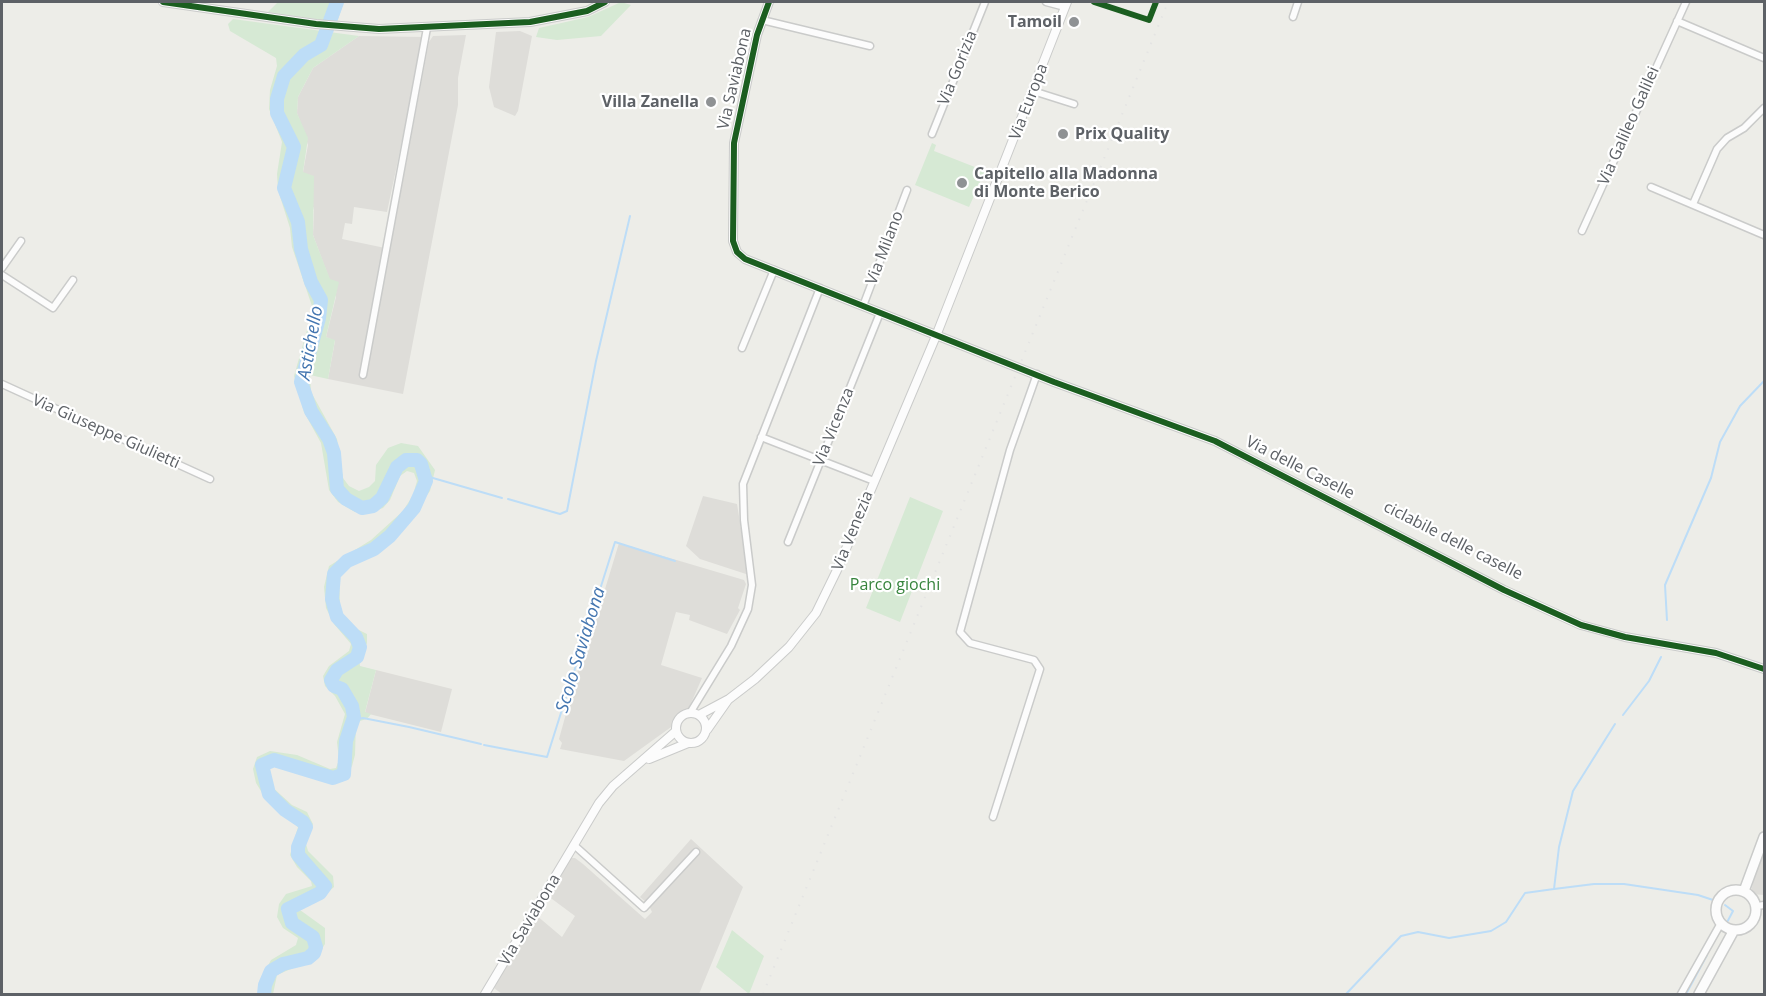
<!DOCTYPE html>
<html>
<head>
<meta charset="utf-8">
<style>
  body { margin:0 }
  #map { position:relative; width:1766px; height:996px; overflow:hidden; background:#edede8; font-family:"Open Sans",sans-serif }
  canvas { display:block }
  .frame { position:absolute; inset:0; border:3px solid #5d6166; pointer-events:none }
</style>
</head>
<body>
<div id="map">
<canvas width="1766" height="996"></canvas>
<div class="frame"></div>
</div>
<script>
const ctx = document.querySelector('canvas').getContext('2d');
ctx.lineJoin = 'round';
function fill(path, color) { ctx.fillStyle = color; ctx.fill(path, 'evenodd'); }
const toPath = rows => new Path2D(rows.map(r => 'M' + r).join(''));
function strokePath(path, color, width, dash) { ctx.strokeStyle = color; ctx.lineWidth = width; ctx.lineCap = dash ? 'butt' : 'round'; ctx.setLineDash(dash || []); ctx.stroke(path); }
function drawText(font, color, halo, rows, align = 'center') {
  ctx.font = font + ' "Open Sans",sans-serif'; ctx.lineWidth = 4.5; ctx.setLineDash([]); ctx.textBaseline = 'middle'; ctx.strokeStyle = halo; ctx.fillStyle = color; for (const [text, x, y, turn = 0] of rows) {
    ctx.save(); ctx.translate(x, y); ctx.rotate((+turn || 0) * Math.PI / 180); ctx.textAlign = isNaN(turn) ? turn : align; if (halo) ctx.strokeText(text, 0, 0); ctx.fillText(text, 0, 0); ctx.restore();
  }
}
fill(toPath([
  [520,31,532,36,518,111,515,116,494,107,489,87,496,32],
  [466,35,458,78,458,105,403,394,328,379,335,341,326,337,336,297,313,235,314,210,303,172,308,145,297,113,298,97,313,68,359,36,424,37,387,212,354,207,352,224,345,223,342,239,390,249,429,42,433,36],
  [703,496,737,504,748,572,746,574,700,559,686,546],
  [619,543,744,580,746,584,738,608,740,610,727,634,689,620,690,615,676,612,661,665,702,678,685,717,624,761,560,749,562,743,559,739,595,609,599,609],
  [376,670,452,689,441,732,365,713],
  [691,839,743,887,699,994,502,994,494,988,536,915,562,937,575,916,548,896,570,858,575,858,583,864,645,919,652,912,648,904,640,897],
  [1764,846,1764,895,1751,894,1756,862]
]), '#deddd9');
fill(toPath([
  [278,2,344,2,337,22,268,12],
  [621,2,631,5,601,36,557,40,536,37,539,28,588,17],
  [233,19,359,36,313,68,298,97,297,113,308,138,303,172,314,176,313,235,330,279,339,282,326,337,335,340,328,379,310,375,311,392,337,439,343,478,349,486,359,491,369,487,375,481,376,465,388,448,401,443,418,446,435,470,430,491,409,520,375,554,349,563,339,573,340,606,344,618,353,627,367,634,367,643,359,659,360,666,376,670,365,712,371,714,367,719,356,722,355,755,352,766,342,782,276,761,270,762,264,769,270,785,292,805,307,812,313,824,306,844,308,851,333,876,334,887,321,898,300,910,325,928,325,944,320,952,309,961,277,975,273,994,259,994,263,975,271,960,296,945,298,938,283,928,277,917,279,904,286,894,312,886,311,881,297,867,290,855,298,827,267,801,256,783,253,769,257,757,270,751,297,755,330,769,336,768,339,760,337,742,345,714,335,696,325,686,323,676,329,666,349,651,351,644,334,624,326,608,324,587,329,566,371,540,403,511,413,495,417,481,414,473,407,471,400,476,390,500,383,508,368,513,355,512,338,502,329,490,321,443,304,412,294,376,313,309,292,247,290,228,278,190,277,174,282,142,269,109,270,90,277,66,276,58,230,31,228,24],
  [932,143,936,145,934,151,985,171,969,207,915,185],
  [910,497,943,511,900,622,866,608],
  [732,930,764,956,749,994,716,967]
]), '#d6e9d4');
strokePath(toPath([
  [426,476,502,498],
  [508,499,560,514,567,511,596,361,630,216],
  [1667,620,1665,585,1711,478,1720,442,1740,406,1764,381],
  [1623,715,1649,681,1661,657],
  [353,720,363,718,409,727,481,744],
  [1615,724,1573,791,1559,847,1554,889,1594,884,1624,884,1698,895,1716,901],
  [484,745,547,757,615,542,675,561],
  [1724,928,1733,911,1725,905],
  [1346,994,1401,936,1418,932,1449,938,1491,931,1506,922,1525,893,1554,889],
  [1686,994,1707,955]
]), '#bdddf7', 2);
strokePath(toPath([
  [264,994,265,985,271,971,283,964,308,958,314,953,316,947,313,937,292,923,288,909,320,893,325,886,298,855,298,847,306,827,303,822,285,810,269,794,262,765,274,760,333,778,344,774,346,741,354,717,352,706,342,689,334,686,331,680,337,670,357,657,360,647,356,637,337,617,332,599,334,574,347,561,374,549,390,536,414,508,426,481,421,464,417,460,406,460,397,467,382,498,373,506,362,508,346,499,337,489,334,453,329,439,311,411,301,382,319,318,321,300,311,282,301,249,298,222,284,188,294,147,277,113,277,99,284,76,304,55,321,45,337,2]
]), '#bdddf7', 14);
const minor = toPath([
  [1046,2,1065,7],
  [1293,17,1298,2],
  [762,20,870,46],
  [1677,21,1764,58],
  [1033,91,1074,104],
  [932,134,985,2],
  [1651,187,1764,235],
  [1693,204,1717,149,1727,138,1744,128,1764,108],
  [1582,231,1686,2],
  [2,268,21,241],
  [2,275,53,308,73,280],
  [863,306,907,190],
  [742,348,774,270],
  [363,375,427,28],
  [2,384,210,479],
  [761,437,874,481],
  [788,542,880,313],
  [690,713,731,646,748,609,752,585,744,520,743,484,820,288],
  [993,817,1040,669,1034,660,970,643,960,632,1010,450,1037,374],
  [574,845,644,908,696,852],
  [1757,906,1764,905],
  [1681,994,1721,923]
]);
const tertiary = toPath([
  [163,2,316,24,379,29,530,22,587,11,605,2],
  [769,2,757,35,734,143,733,241,737,252,745,259,1054,382,1215,441,1504,590,1581,625,1625,637,1716,653,1764,669],
  '676 728a15 15 0 1 1 30 0a15 15 0 1 1-30 0Z',
  [699,715,729,699,755,679,789,647,816,613,837,570,936,336,1067,2],
  [707,730,728,700],
  [649,759,688,743],
  [485,994,599,803,613,786,676,731]
]);
const secondary = toPath([
  '1716 910a20 20 0 1 1 40 0a20 20 0 1 1-40 0Z',
  [1744,891,1764,837],
  [1699,994,1734,930]
]);
strokePath(minor, '#cacbca', 9);
strokePath(tertiary, '#cacbca', 10);
strokePath(secondary, '#cacbca', 12);
strokePath(minor, '#fcfcfc', 6);
strokePath(tertiary, '#fcfcfc', 8);
strokePath(secondary, '#fcfcfc', 9);
strokePath(toPath([
  [763,994,1168,2]
]), '#e4e4e3', 2, [1.5, 8]);
strokePath(toPath([
  [163,2,316,24,379,29,530,22,587,11,605,2],
  [769,2,757,35,734,143,733,241,737,252,745,259,1054,382,1215,441,1504,590,1581,625,1625,637,1716,653,1764,669],
  [1094,2,1149,20,1156,2]
]), '#1b5e20', 6);
for (const [x, y, r, color] of [
  [1074,22,6,"#8f9294"],
  [711,102,6,"#8f9294"],
  [1063,134,6,"#8f9294"],
  [962,183,6,"#8f9294"]
]) { const dot = new Path2D(); dot.arc(x, y, r, 0, 2 * Math.PI); ctx.fillStyle = color; ctx.fill(dot); strokePath(dot, '#fff', 2); }
drawText('bold 16px', '#5d6166', '#fff', [
  ["Tamoil",1062,22],
  ["Villa Zanella",699,102],
  ["Prix Quality",1075,134,"left"],
  ["Capitello alla Madonna",974,174,"left"],
  ["di Monte Berico",974,192,"left"]
], 'right');
drawText('16px', '#5d6166', '#fff', [
  ["Via Gorizia",958,68,-68],
  ["Via Saviabona",735,79,-77],
  ["Via Europa",1029,102,-69],
  ["Via Galileo Galilei",1629,126,-66],
  ["Via Milano",885,248,-69],
  ["Via Vicenza",834,427,-68],
  ["Via Giuseppe Giulietti",106,432,24],
  ["Via delle Caselle",1300,468,27],
  ["Via Venezia",853,531,-68],
  ["ciclabile delle caselle",1453,541,27],
  ["Via Saviabona",530,920,-59]
]);
drawText('16px', '#37843d', '#fff', [
  ["Parco giochi",895,585]
]);
drawText('italic 18px', '#4476b0', '#fff', [
  ["Astichello",311,343,-80],
  ["Scolo Saviabona",581,650,-73]
]);
</script>
</body>
</html>
